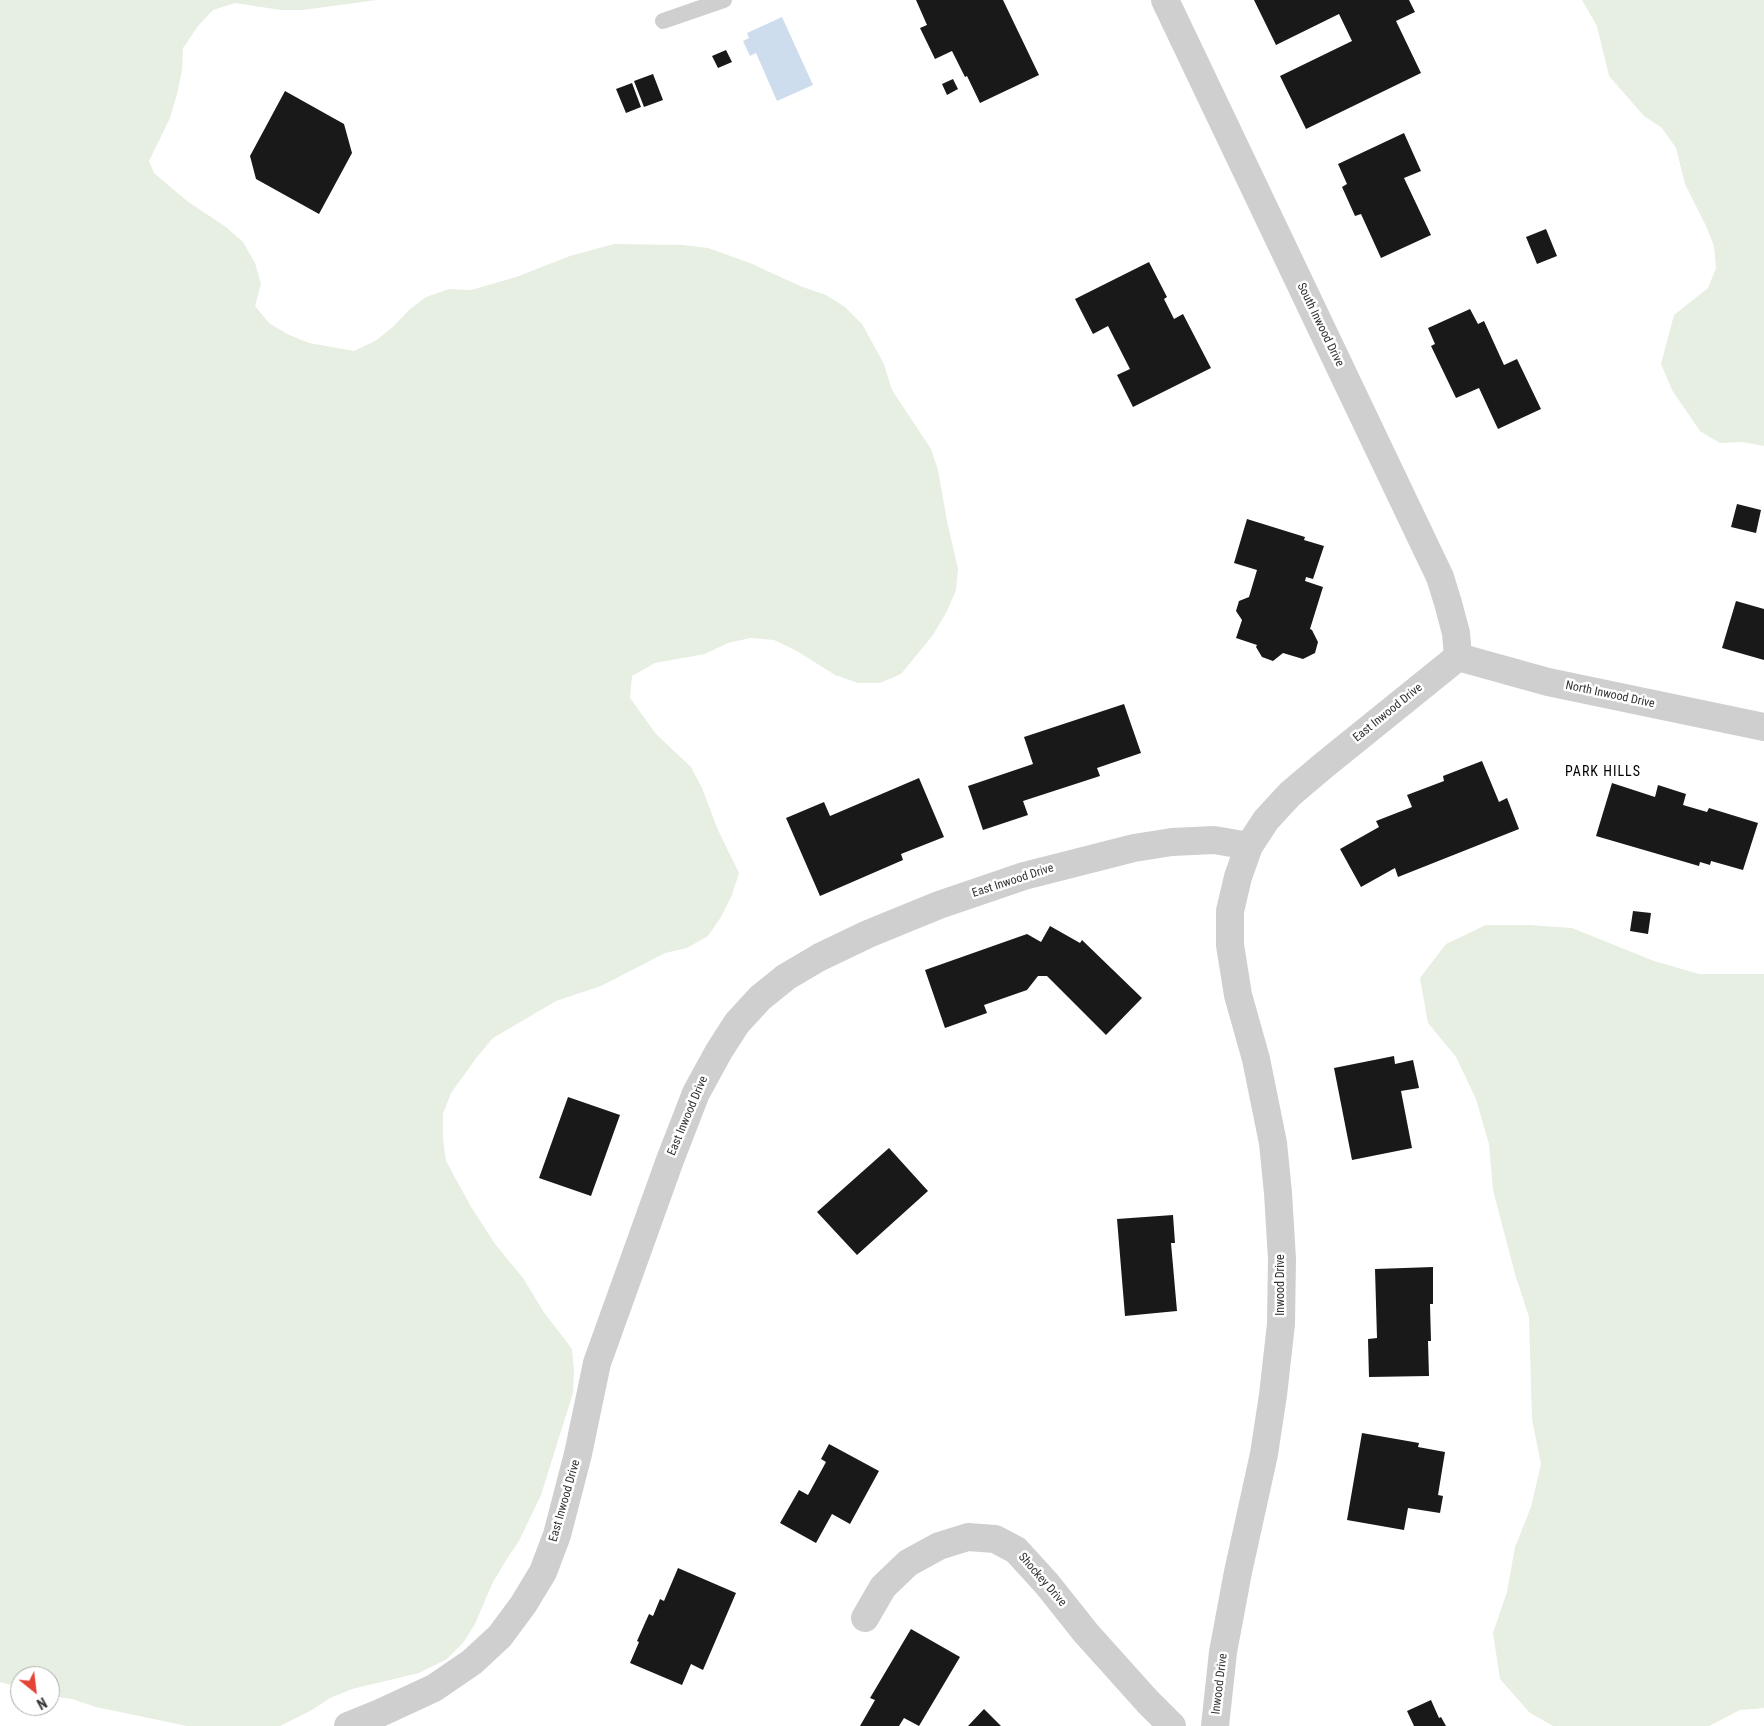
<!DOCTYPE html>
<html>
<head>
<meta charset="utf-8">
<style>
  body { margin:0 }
  #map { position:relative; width:1764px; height:1726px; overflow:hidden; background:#fff; font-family:"Roboto Condensed",sans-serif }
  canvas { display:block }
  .north { position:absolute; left:10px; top:1666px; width:50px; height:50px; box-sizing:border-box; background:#fff; border:1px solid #adadad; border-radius:50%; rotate:151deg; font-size:14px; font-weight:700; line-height:20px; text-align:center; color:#323232 }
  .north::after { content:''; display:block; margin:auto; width:18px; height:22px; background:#e74236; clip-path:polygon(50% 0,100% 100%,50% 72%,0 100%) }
</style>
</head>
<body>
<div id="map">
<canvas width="1764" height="1726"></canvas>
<div class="north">N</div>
</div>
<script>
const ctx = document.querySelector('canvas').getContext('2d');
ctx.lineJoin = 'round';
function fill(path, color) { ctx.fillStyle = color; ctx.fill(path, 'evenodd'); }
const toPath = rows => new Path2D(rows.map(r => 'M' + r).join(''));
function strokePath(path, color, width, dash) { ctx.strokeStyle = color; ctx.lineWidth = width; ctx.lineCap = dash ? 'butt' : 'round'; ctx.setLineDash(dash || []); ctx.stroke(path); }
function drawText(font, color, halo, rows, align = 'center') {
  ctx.font = font + ' "Roboto Condensed",sans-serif'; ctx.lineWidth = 5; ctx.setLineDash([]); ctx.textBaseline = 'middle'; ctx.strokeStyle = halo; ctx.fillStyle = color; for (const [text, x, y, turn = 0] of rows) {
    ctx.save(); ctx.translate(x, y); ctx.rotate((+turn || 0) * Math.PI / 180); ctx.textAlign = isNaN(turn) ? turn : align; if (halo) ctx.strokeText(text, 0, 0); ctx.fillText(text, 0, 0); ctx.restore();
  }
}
fill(toPath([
  [0,0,377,0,303,10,281,10,235,3,213,10,198,26,183,48,182,70,177,94,170,118,149,161,154,173,187,201,226,227,243,242,255,263,261,284,255,306,269,323,287,334,309,343,354,351,375,341,393,327,409,310,426,297,449,289,471,290,516,277,570,256,614,244,683,245,708,248,750,263,800,286,826,295,845,307,862,324,884,364,892,390,931,449,938,470,947,521,958,569,956,590,947,611,933,635,901,674,880,683,858,683,835,675,797,651,774,640,750,638,728,643,705,654,655,663,632,676,630,698,656,734,691,767,702,788,718,830,739,873,732,895,721,917,708,936,687,948,665,953,601,986,556,1001,493,1038,477,1057,451,1093,443,1114,443,1139,446,1161,470,1205,495,1244,523,1278,543,1311,572,1349,574,1371,573,1393,541,1495,519,1541,505,1562,493,1582,475,1624,463,1643,447,1659,419,1673,352,1689,330,1698,310,1711,280,1726,187,1726,96,1707,72,1699,50,1696,50,1676,20,1676,20,1688,0,1682],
  [1582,0,1764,0,1764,446,1742,442,1720,443,1700,431,1672,390,1661,364,1674,315,1708,288,1716,268,1714,246,1706,226,1685,184,1676,148,1662,128,1644,116,1609,76,1597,26],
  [1486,925,1529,925,1572,928,1654,961,1699,974,1764,974,1764,1708,1740,1710,1709,1726,1553,1726,1530,1713,1500,1679,1493,1633,1507,1592,1515,1547,1531,1507,1541,1464,1532,1419,1529,1317,1515,1274,1493,1190,1489,1144,1476,1099,1456,1057,1428,1023,1420,978,1446,944]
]), '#e6efe1');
fill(toPath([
  [782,17,813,85,777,101,756,53,750,56,743,41,749,38,747,33]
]), '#ceddee');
fill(toPath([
  [916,0,1003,0,1039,75,980,103,967,76,965,77,952,51,935,59,920,28,927,25],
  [1254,0,1409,0,1415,12,1396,21,1421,73,1306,129,1280,76,1352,41,1339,14,1276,45],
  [726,50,732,62,718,68,712,56],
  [653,74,663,100,644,107,634,81],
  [953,79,958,89,947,95,942,84],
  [632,83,641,107,626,113,616,89],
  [285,91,344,124,352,153,319,214,256,179,250,156],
  [1404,133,1421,171,1404,178,1431,235,1381,258,1361,214,1355,216,1342,187,1347,184,1338,164],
  [1546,229,1557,256,1537,264,1526,237],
  [1149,262,1167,297,1164,299,1174,319,1183,314,1211,368,1133,407,1117,375,1130,369,1108,326,1093,334,1075,299],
  [1470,309,1478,324,1484,321,1504,365,1517,359,1541,409,1498,429,1479,388,1456,398,1431,346,1435,344,1428,328],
  [1737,504,1761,510,1756,533,1731,527],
  [1247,519,1305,537,1304,540,1324,546,1313,579,1306,577,1305,581,1323,587,1310,629,1312,630,1318,642,1315,653,1303,659,1283,653,1273,661,1262,657,1256,647,1257,645,1236,638,1242,620,1236,611,1239,601,1249,597,1257,570,1234,563],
  [1736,601,1764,609,1764,660,1722,648],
  [1124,704,1141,753,1097,768,1100,776,1023,801,1028,815,983,830,968,786,1033,764,1024,737],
  [1482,761,1499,802,1507,798,1519,829,1398,877,1395,868,1361,887,1340,849,1379,827,1376,821,1412,807,1407,795,1444,781,1443,776],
  [919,778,944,837,901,854,903,860,820,896,786,818,824,802,830,816],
  [1612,783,1655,797,1658,785,1686,794,1683,805,1707,812,1709,808,1758,823,1743,870,1711,861,1710,865,1700,862,1699,866,1596,836],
  [1633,911,1651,913,1648,934,1630,931],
  [1050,926,1080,943,1082,940,1142,998,1106,1035,1047,976,1038,976,1027,990,984,1005,987,1013,945,1028,925,970,1027,934,1041,942],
  [1394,1056,1395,1064,1413,1060,1419,1088,1401,1091,1412,1148,1352,1160,1334,1068],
  [568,1097,620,1115,591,1196,539,1178],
  [889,1148,928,1191,857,1255,817,1212],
  [1173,1215,1175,1243,1171,1243,1177,1311,1125,1316,1117,1219],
  [1433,1267,1433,1304,1430,1304,1431,1341,1428,1341,1429,1376,1369,1377,1368,1339,1377,1338,1375,1269],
  [1362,1433,1419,1443,1418,1447,1445,1452,1438,1495,1443,1496,1440,1513,1408,1508,1404,1530,1347,1520],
  [829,1444,879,1471,850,1524,832,1514,816,1543,780,1523,799,1490,808,1495,826,1462,821,1459],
  [678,1568,736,1593,703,1670,691,1664,682,1685,630,1663,639,1642,637,1641,649,1614,653,1616,660,1599,664,1601],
  [911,1629,960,1657,919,1726,904,1718,899,1726,860,1726,875,1700,870,1698],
  [1431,1700,1439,1718,1441,1717,1446,1726,1414,1726,1407,1711],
  [984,1709,1001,1726,968,1726]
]), '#191919');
strokePath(toPath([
  [663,21,724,0]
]), '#cfcfcf', 16);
strokePath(toPath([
  [1165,0,1428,552,1440,577,1448,603,1456,633,1458,657],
  [1458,657,1548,682,1764,727],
  [865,1618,883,1587,908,1563,939,1546,968,1537,995,1539,1016,1550,1047,1584,1086,1633,1148,1702,1172,1726],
  [348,1726,380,1713,434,1688,472,1662,500,1636,523,1605,543,1572,557,1535,578,1454,597,1363,670,1160,696,1093,719,1051,737,1023,760,998,786,977,820,957,868,934,939,905,1024,876,1134,848,1172,842,1214,840,1249,846,1266,820,1290,794,1323,766,1458,657],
  [1215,1726,1223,1652,1238,1572,1264,1454,1273,1395,1281,1324,1282,1259,1278,1193,1273,1143,1256,1059,1238,995,1230,945,1230,911,1238,877,1249,846]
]), '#cfcfcf', 28);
drawText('12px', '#323232', '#fff', [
  ["South Inwood Drive",1320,325,64],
  ["North Inwood Drive",1610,695,12],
  ["East Inwood Drive",1388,713,-39],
  ["East Inwood Drive",1013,881,-18],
  ["East Inwood Drive",688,1116,-67],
  ["Inwood Drive",1281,1285,-90],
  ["East Inwood Drive",565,1501,-74],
  ["Shockey Drive",1042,1580,49],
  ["Inwood Drive",1220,1684,-83]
]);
ctx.letterSpacing = '1px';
drawText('14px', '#000', '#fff', [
  ["PARK HILLS",1603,772]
]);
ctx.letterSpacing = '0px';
</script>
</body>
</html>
